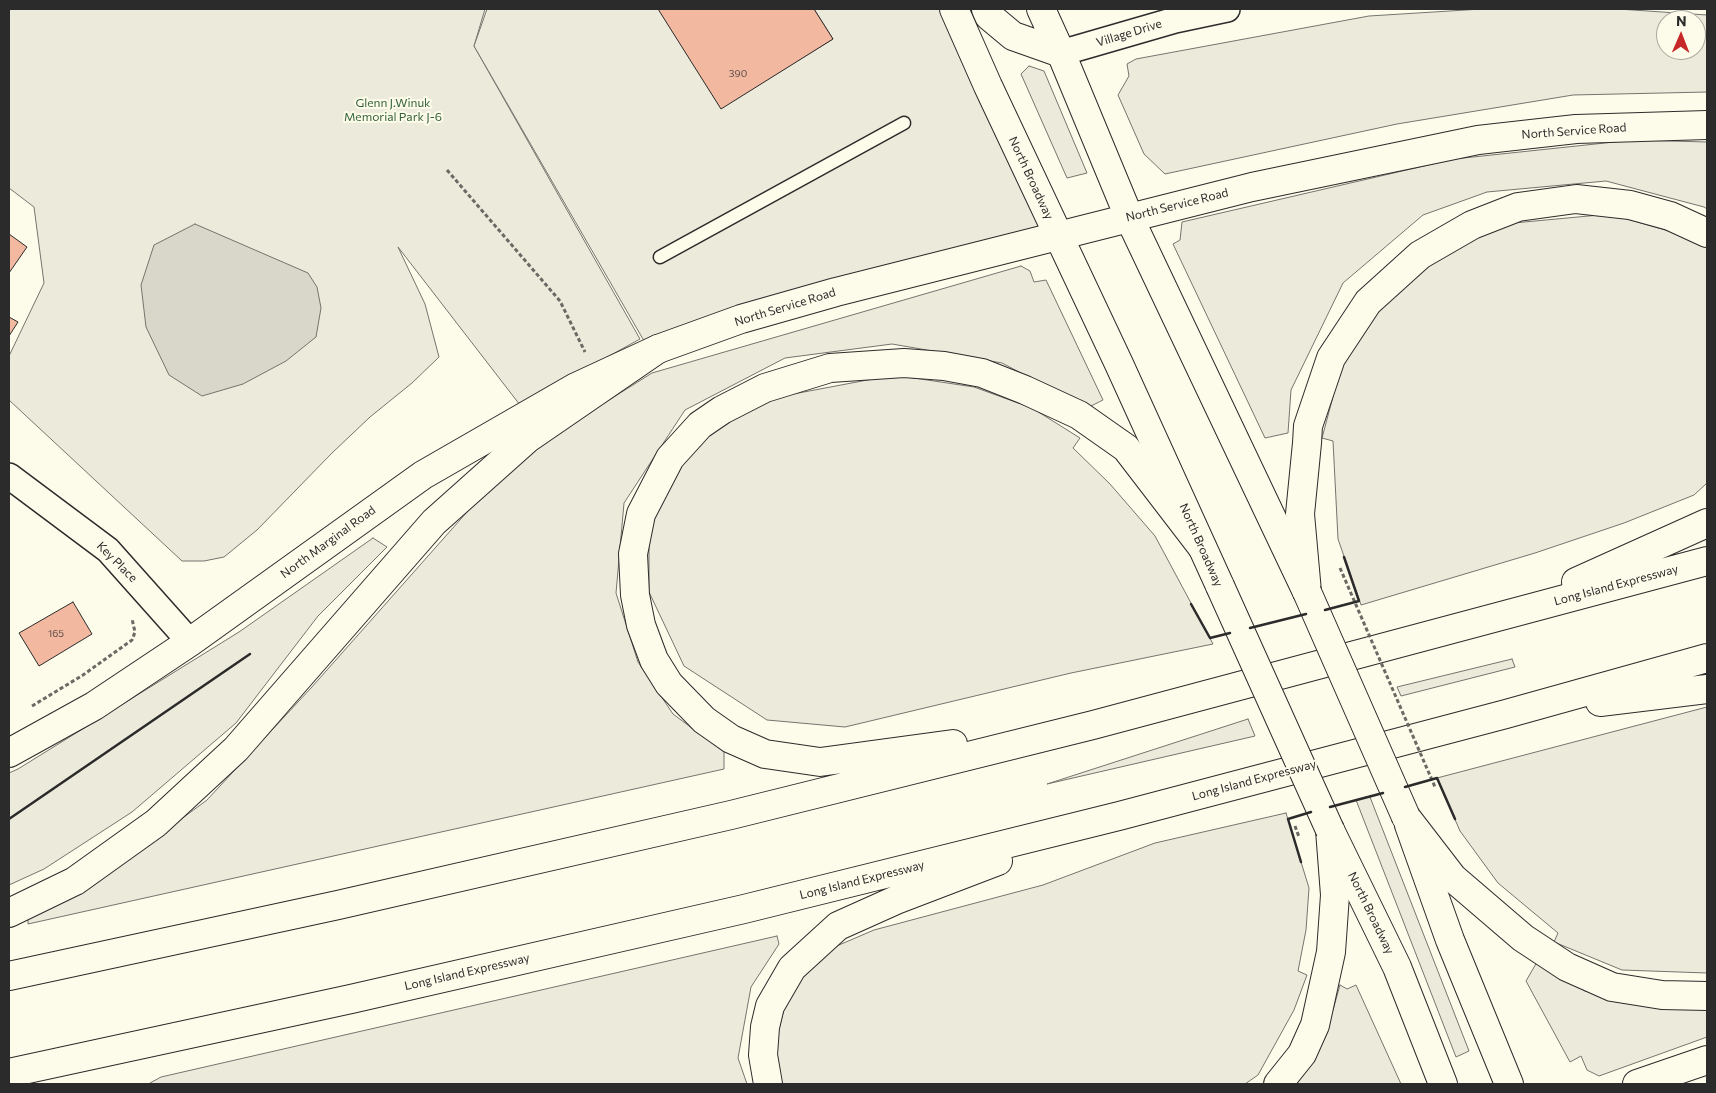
<!DOCTYPE html>
<html>
<head>
<meta charset="utf-8">
<style>
  body { margin:0 }
  #map { position:relative; width:1716px; height:1093px; overflow:hidden; background:#fdfbea; font-family:Commissioner,sans-serif }
  canvas { display:block }
  .frame { position:absolute; inset:0; border:10px solid #2b2b2b; pointer-events:none }
  .north { position:absolute; left:1656px; top:10px; width:50px; height:50px; box-sizing:border-box; background:#fdfbea; border:1px solid #a9a89e; border-radius:50%; rotate:1deg; font-size:14px; font-weight:700; line-height:20px; text-align:center; color:#2b2b2b }
  .north::after { content:''; display:block; margin:auto; width:18px; height:22px; background:#c62828; clip-path:polygon(50% 0,100% 100%,50% 72%,0 100%) }
</style>
</head>
<body>
<div id="map">
<canvas width="1716" height="1093"></canvas>
<div class="frame"></div>
<div class="north">N</div>
</div>
<script>
const ctx = document.querySelector('canvas').getContext('2d');
ctx.lineJoin = 'round';
function fill(path, color) { ctx.fillStyle = color; ctx.fill(path, 'evenodd'); }
const toPath = rows => new Path2D(rows.map(r => 'M' + r).join(''));
function strokePath(path, color, width, dash) { ctx.strokeStyle = color; ctx.lineWidth = width; ctx.lineCap = dash ? 'butt' : 'round'; ctx.setLineDash(dash || []); ctx.stroke(path); }
function drawText(font, color, halo, rows, align = 'center') {
  ctx.font = font + ' Commissioner,sans-serif'; ctx.lineWidth = 4; ctx.setLineDash([]); ctx.textBaseline = 'middle'; ctx.strokeStyle = halo; ctx.fillStyle = color; for (const [text, x, y, turn = 0] of rows) {
    ctx.save(); ctx.translate(x, y); ctx.rotate((+turn || 0) * Math.PI / 180); ctx.textAlign = isNaN(turn) ? turn : align; if (halo) ctx.strokeText(text, 0, 0); ctx.fillText(text, 0, 0); ctx.restore();
  }
}
const green = toPath([
  [9,9,485,9,474,46,640,339,520,405,398,247,425,304,439,357,412,383,370,417,332,453,257,530,224,557,204,561,182,561,9,400,9,356,44,283,34,207,9,188,9,9],
  [1482,9,1618,9,1707,15,1707,92,1573,95,1397,124,1165,174,1144,154,1118,95,1129,76,1127,64,1136,59,1369,16,1482,9],
  [1666,20,1696,20,1696,50,1666,50,1666,20],
  [1029,66,1044,71,1087,173,1067,178,1021,74,1029,66],
  [1633,140,1707,142,1707,209,1704,207,1606,181,1487,192,1423,215,1343,283,1291,390,1288,433,1265,438,1173,244,1180,240,1182,222,1454,159,1633,140],
  [1610,214,1703,241,1707,246,1707,483,1694,495,1624,523,1535,553,1361,605,1338,539,1333,441,1322,438,1342,363,1400,281,1503,224,1610,214],
  [1021,266,1030,271,1034,282,1046,280,1103,400,1087,408,1002,363,892,344,785,358,685,410,624,503,616,593,638,662,673,714,724,752,724,769,28,924,28,915,107,874,207,800,311,688,475,503,550,437,652,373,1021,266],
  [894,375,974,387,1032,408,1080,438,1073,448,1110,484,1155,536,1213,644,1071,673,845,727,767,720,684,666,649,592,649,519,691,443,772,398,894,375],
  [373,538,387,547,318,616,236,723,132,812,44,869,9,885,9,773,18,769,239,632,373,538],
  [1512,659,1515,667,1401,696,1397,687,1512,659],
  [1707,707,1707,973,1622,970,1554,942,1558,933,1498,883,1460,831,1437,778,1707,707],
  [1248,719,1255,736,1047,784,1248,719],
  [1370,797,1469,1051,1456,1057,1356,800,1370,797],
  [1286,813,1309,888,1306,930,1298,971,1307,975,1294,1010,1258,1075,1245,1084,781,1084,774,1048,789,990,825,951,874,930,1043,885,1155,843,1286,813],
  [777,936,779,944,751,987,738,1058,747,1084,152,1084,150,1083,161,1077,777,936],
  [1537,962,1585,991,1651,1006,1707,1007,1707,1037,1599,1076,1587,1070,1581,1056,1570,1062,1526,981,1537,962],
  [1340,985,1347,989,1356,985,1401,1084,1292,1084,1333,1010,1340,985]
]);
fill(green, '#ecebdb');
strokePath(green, '#74746e', 1);
const parking = toPath([
  [487,9,661,9,721,108,833,39,814,9,957,9,1059,235,651,353,474,46,487,9]
]);
fill(parking, '#eceadb');
strokePath(parking, '#74746e', 1);
const water = toPath([
  [195,224,308,273,317,287,321,308,316,337,286,361,243,384,202,396,169,375,146,327,141,285,154,245,195,224]
]);
fill(water, '#d8d7c9');
strokePath(water, '#74746e', 1);
const building = toPath([
  [658,9,814,9,833,39,721,109,658,9],
  [9,234,27,247,9,273,9,234],
  [9,317,18,322,9,336,9,317],
  [73,602,92,634,39,666,19,633,73,602]
]);
fill(building, '#f2b8a0');
strokePath(building, '#2b2b2b', 1);
const lane = toPath([
  [660,257,904,123]
]);
const street = toPath([
  [1061,53,1175,20,1227,9],
  [9,476,108,550,190,642]
]);
const secondary = toPath([
  [9,753,94,706,190,642,423,475,576,387,658,349,741,319,836,292,1252,187,1478,140,1576,129,1707,125],
  [1637,1084,1707,1060]
]);
const primary = toPath([
  [954,9,988,86,1119,364,1220,586],
  [986,9,989,16,1013,36,1061,53],
  [1041,9,1061,53,1129,217,1306,590],
  [1409,825,1450,940,1509,1084],
  [1330,830,1397,967,1443,1084]
]);
const highway = toPath([
  [1576,582,1707,523],
  [1307,592,1300,514,1307,443,1308,426,1331,358,1368,302,1420,255,1472,225,1518,207,1576,199,1630,205,1670,216,1707,233],
  [1600,702,1707,689],
  [953,744,820,762,765,754,731,739,704,720,669,684,654,660,641,625,635,595,633,554,641,514,670,458,700,425,722,410,765,388,830,368,904,363,944,366,982,373,1025,390,1079,415,1126,448,1202,547],
  [1406,817,1453,878,1523,938,1567,967,1612,987,1662,995,1707,996],
  [9,913,75,881,156,823,236,749,434,522,527,439,658,349],
  [9,976,338,905,731,815,1093,725,1707,561],
  [9,1073,351,999,744,909,1119,816,1506,714,1707,658],
  [768,1084,763,1055,765,1027,770,1006,792,968,838,926,896,900,998,861],
  [1278,1084,1302,1054,1315,1025,1331,952,1335,895,1330,830]
]);
strokePath(lane, '#2b2b2b', 15);
strokePath(street, '#2b2b2b', 28);
strokePath(secondary, '#2b2b2b', 30);
strokePath(primary, '#2b2b2b', 30);
strokePath(highway, '#2b2b2b', 30);
strokePath(toPath([
  [447,170,560,301,585,352],
  [32,706,83,675,132,640,135,632,132,619]
]), '#6a6964', 3, [4, 2.5]);
strokePath(lane, '#fdfbea', 12);
strokePath(street, '#fdfbea', 25);
strokePath(secondary, '#fdfbea', 28);
strokePath(primary, '#fdfbea', 28);
strokePath(highway, '#fdfbea', 28);
const primaryBridge = toPath([
  [1220,586,1330,830],
  [1307,592,1406,817]
]);
strokePath(primaryBridge, '#2b2b2b', 30, []);
strokePath(toPath([
  [1340,568,1435,787],
  [1295,826,1299,837]
]), '#6a6964', 3, [4, 2.5]);
strokePath(primaryBridge, '#fdfbea', 28);
strokePath(toPath([
  [1191,604,1210,638,1230,633],
  [1325,610,1359,601,1344,557],
  [1250,628,1306,614],
  [1405,787,1437,778,1455,819],
  [1330,807,1383,793],
  [9,819,250,654],
  [1301,862,1288,819,1311,812]
]), '#2b2b2b', 2.5);
drawText('10px', '#5d4e48', null, [
  ["390",738,74],
  ["165",56,634]
]);
drawText('12px', '#2b2b2b', '#fdfbea', [
  ["Village Drive",1129,33,-17],
  ["North Service Road",1574,131,-4],
  ["North Broadway",1031,178,65],
  ["North Service Road",1177,205,-14],
  ["North Service Road",785,307,-17],
  ["North Marginal Road",328,542,-36],
  ["North Broadway",1201,545,66],
  ["Key Place",117,562,45],
  ["Long Island Expressway",1616,585,-15],
  ["Long Island Expressway",1254,780,-15],
  ["Long Island Expressway",862,880,-14],
  ["North Broadway",1371,913,64],
  ["Long Island Expressway",467,972,-13]
]);
drawText('12px', '#34623c', '#fdfbea', [
  ["Glenn J.Winuk",393,103],
  ["Memorial Park J-6",393,117]
]);
</script>
</body>
</html>
